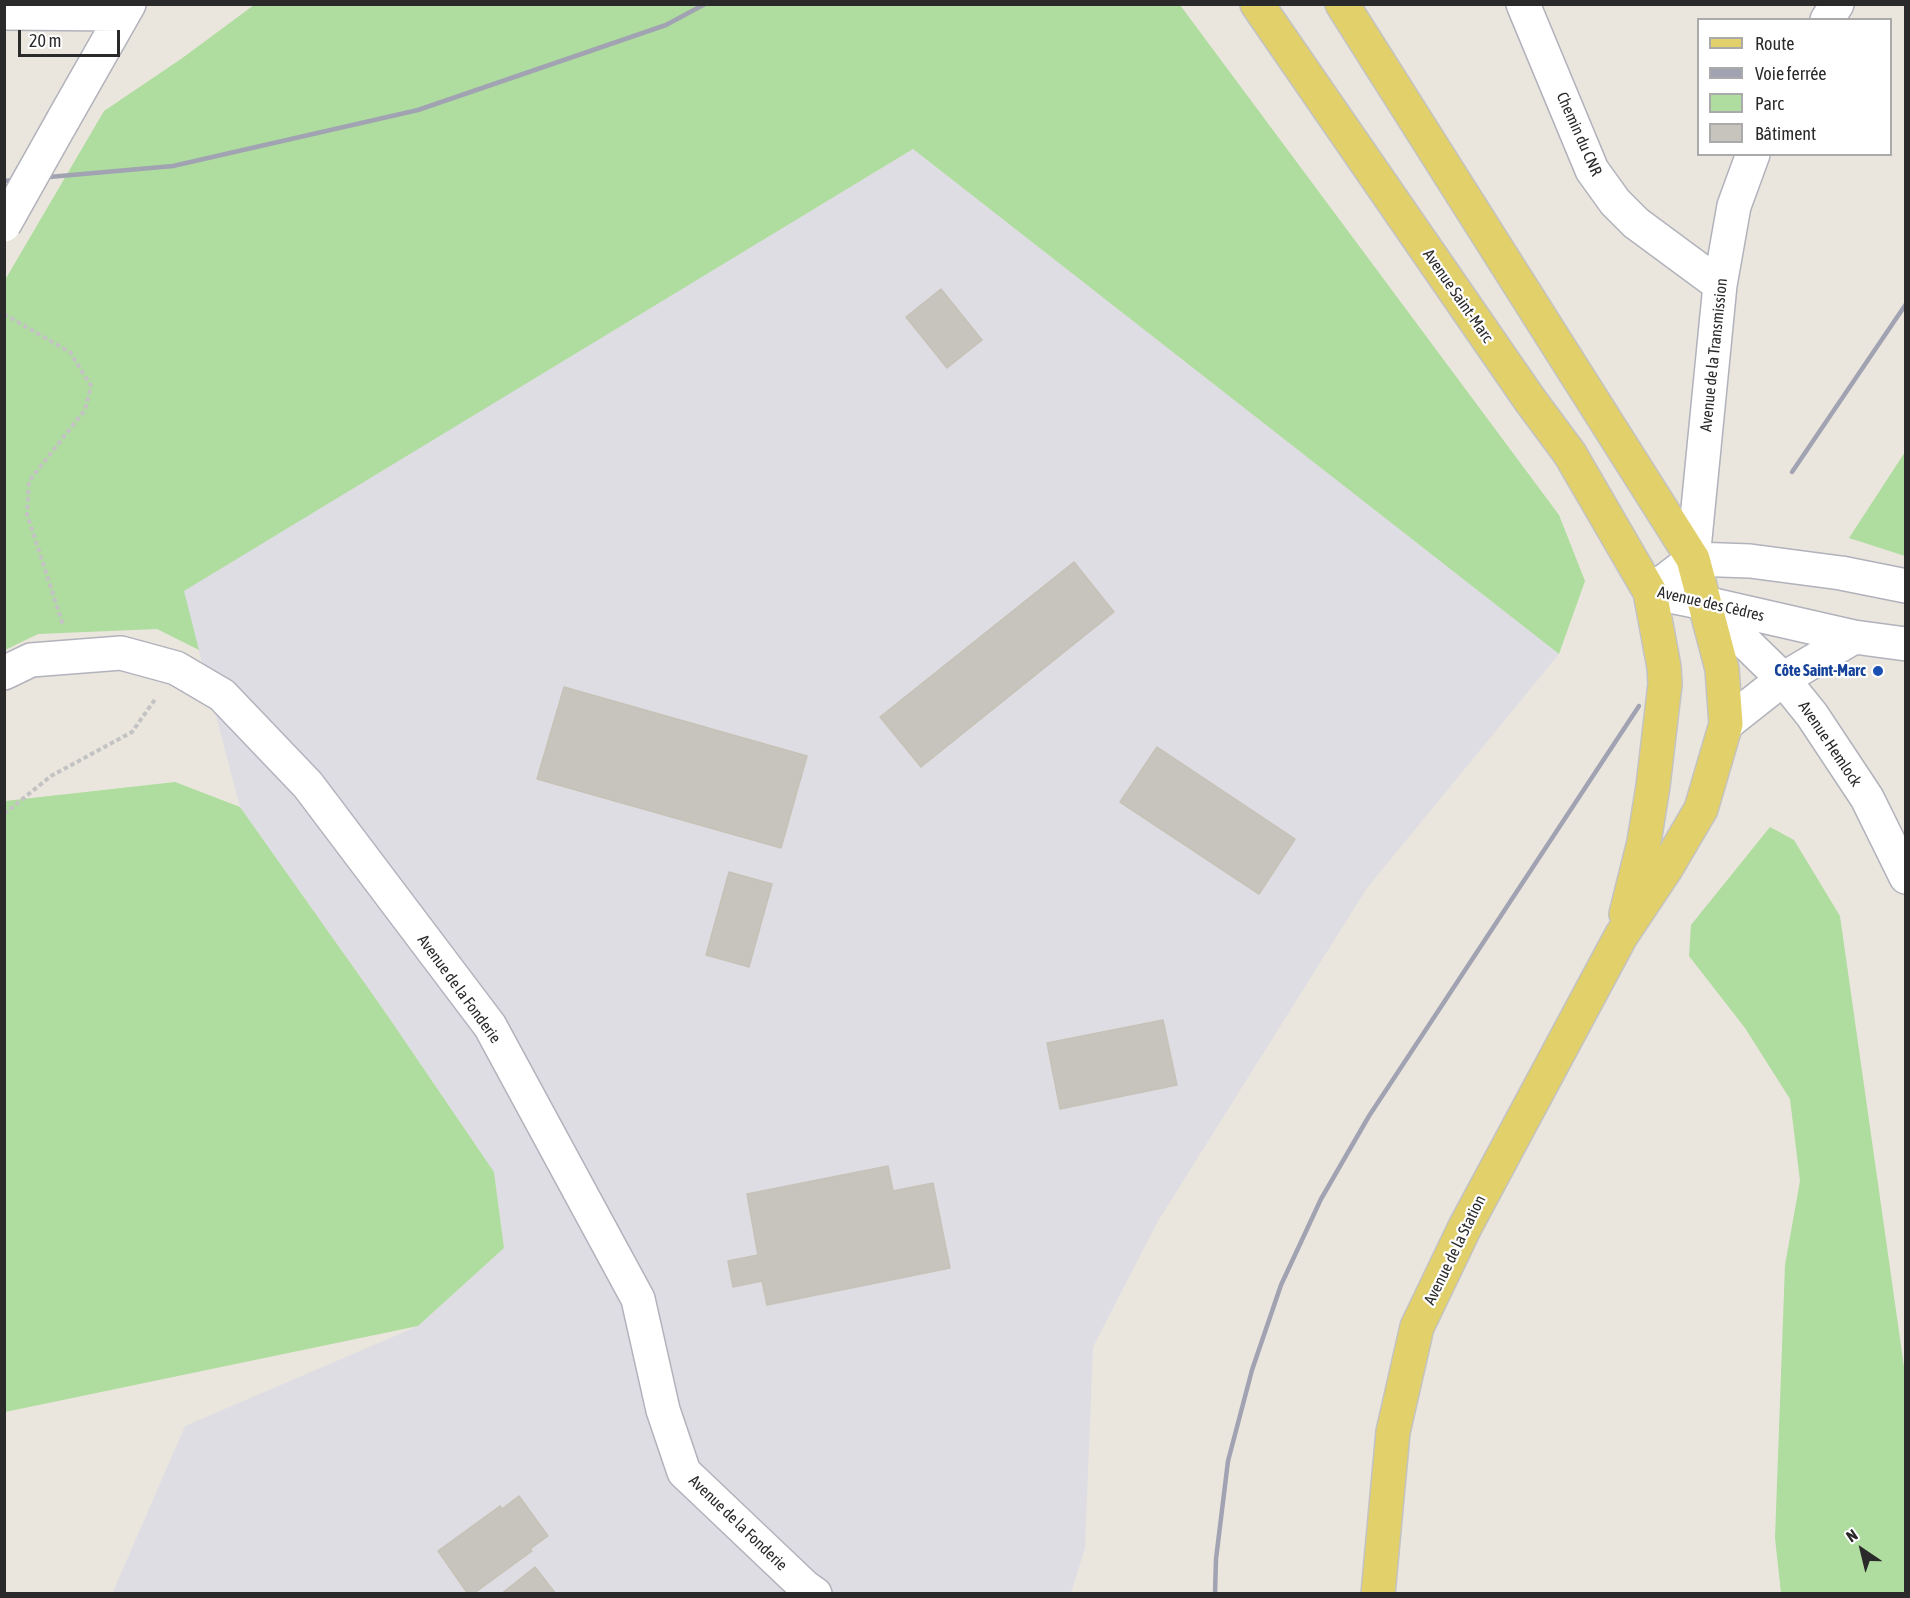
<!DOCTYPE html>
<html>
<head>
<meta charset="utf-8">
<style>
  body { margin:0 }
  #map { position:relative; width:1910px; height:1598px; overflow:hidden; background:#eae6dd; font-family:"Asap Condensed",sans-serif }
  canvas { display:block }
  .frame { position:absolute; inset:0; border:6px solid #2a2a2a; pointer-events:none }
  .legend { position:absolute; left:1697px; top:18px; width:195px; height:138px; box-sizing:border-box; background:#fff; border:2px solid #aaa; margin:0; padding:8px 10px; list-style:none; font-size:18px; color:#2a2a2a }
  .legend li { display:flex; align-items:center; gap:12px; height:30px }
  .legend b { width:30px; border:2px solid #aaa }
  .north { position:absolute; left:1832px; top:1520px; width:60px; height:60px; -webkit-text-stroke:4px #fff; paint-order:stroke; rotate:325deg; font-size:16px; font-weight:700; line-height:24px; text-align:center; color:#2a2a2a }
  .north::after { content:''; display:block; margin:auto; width:21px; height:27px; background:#2a2a2a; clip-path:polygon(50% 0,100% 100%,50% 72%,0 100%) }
  .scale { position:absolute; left:18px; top:30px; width:102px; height:27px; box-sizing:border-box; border:3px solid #2a2a2a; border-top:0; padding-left:8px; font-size:18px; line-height:21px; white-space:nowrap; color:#2a2a2a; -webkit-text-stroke:4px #fff; paint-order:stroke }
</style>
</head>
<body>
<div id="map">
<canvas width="1910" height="1598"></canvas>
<div class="frame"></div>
<ul class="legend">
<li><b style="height:8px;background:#e2d06a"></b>Route</li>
<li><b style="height:8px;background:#a1a2b2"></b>Voie ferrée</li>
<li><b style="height:16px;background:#afdc9f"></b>Parc</li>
<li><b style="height:16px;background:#c6c4bc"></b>Bâtiment</li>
</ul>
<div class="north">N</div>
<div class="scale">20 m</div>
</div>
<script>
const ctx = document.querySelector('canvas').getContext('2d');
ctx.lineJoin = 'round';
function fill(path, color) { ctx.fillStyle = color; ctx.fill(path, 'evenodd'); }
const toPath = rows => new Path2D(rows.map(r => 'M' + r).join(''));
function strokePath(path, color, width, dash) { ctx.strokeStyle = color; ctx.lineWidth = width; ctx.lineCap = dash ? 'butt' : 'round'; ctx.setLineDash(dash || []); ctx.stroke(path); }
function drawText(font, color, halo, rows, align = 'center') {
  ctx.font = font + ' "Asap Condensed",sans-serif'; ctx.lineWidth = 4.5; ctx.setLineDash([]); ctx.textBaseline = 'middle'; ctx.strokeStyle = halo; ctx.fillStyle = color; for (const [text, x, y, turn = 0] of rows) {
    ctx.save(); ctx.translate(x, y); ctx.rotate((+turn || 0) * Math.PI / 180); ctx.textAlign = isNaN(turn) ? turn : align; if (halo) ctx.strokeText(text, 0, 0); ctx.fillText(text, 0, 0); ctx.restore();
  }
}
fill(toPath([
  [913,149,1559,654,1367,888,1158,1221,1093,1347,1085,1548,1071,1593,112,1594,185,1426,418,1326,504,1248,494,1172,383,1009,240,807,183,591]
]), '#dfdde4');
fill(toPath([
  [254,5,1180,5,1559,515,1585,581,1559,654,913,149,184,591,199,650,157,629,38,634,5,650,5,280,104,111,181,59],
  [1905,452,1905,556,1849,538],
  [175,782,240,807,383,1009,494,1172,504,1248,418,1326,5,1412,5,801],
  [1770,827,1794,840,1840,916,1905,1374,1905,1593,1781,1593,1775,1538,1785,1265,1800,1181,1790,1099,1745,1028,1689,956,1691,925]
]), '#afdc9f');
const building = toPath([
  [941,289,982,340,947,368,906,317,941,289],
  [1074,562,1114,612,921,767,880,717,1074,562],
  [564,687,807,756,781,848,537,779,564,687],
  [1157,747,1295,839,1259,894,1120,802,1157,747],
  [729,872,772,884,749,967,706,955,729,872],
  [1163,1020,1177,1085,1060,1109,1047,1043,1163,1020],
  [888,1166,893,1191,933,1183,950,1268,767,1305,762,1281,733,1287,728,1261,758,1255,747,1194,888,1166],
  [519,1496,548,1536,530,1549,532,1551,473,1594,468,1594,438,1551,500,1506,502,1509,519,1496],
  [535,1567,556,1594,501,1594,535,1567]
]);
fill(building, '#c6c4bc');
strokePath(building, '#c6c2b7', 1.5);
const minor = toPath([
  [1523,4,1592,170,1615,202,1636,223,1720,285],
  [4,13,122,14],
  [1827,20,1837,4],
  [63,120,129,4],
  [1693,559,1720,285,1734,206,1753,154],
  [1650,592,1693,559,1750,561,1841,573,1906,586],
  [1650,592,1705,603,1854,637,1906,644],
  [1705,603,1783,679,1812,715,1867,798,1906,877],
  [4,673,31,660,121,653,176,668,222,695,308,785,490,1026,638,1299,663,1410,684,1472,805,1587,815,1594],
  [1726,724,1783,679,1854,637]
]);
const major = toPath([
  [1257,4,1530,400,1570,454,1650,592,1664,667,1665,684,1653,786,1644,842,1626,914],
  [1342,4,1693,559,1722,669,1726,724,1701,809,1667,867,1621,936,1465,1227,1417,1327,1393,1432,1378,1594]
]);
strokePath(minor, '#b1b2bc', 36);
strokePath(major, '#c3c3c3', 36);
strokePath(toPath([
  [4,314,70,352,91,386,85,410,29,481,27,514,63,625],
  [4,814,51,776,132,732,156,698]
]), '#c3c3c3', 4, [4.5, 3]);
strokePath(minor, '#fff', 33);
strokePath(major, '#e2d06a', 33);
strokePath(toPath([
  [4,181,173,166,418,110,666,25,705,4],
  [1792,472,1906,304],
  [1215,1594,1216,1559,1228,1461,1252,1370,1281,1285,1321,1199,1369,1116,1639,706]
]), '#a1a2b2', 4.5);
const minorBridge = toPath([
  [4,225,63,120]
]);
strokePath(minorBridge, '#b1b2bc', 36, []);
strokePath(minorBridge, '#fff', 33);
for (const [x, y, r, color] of [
  [1878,671,6,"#1a4fb4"]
]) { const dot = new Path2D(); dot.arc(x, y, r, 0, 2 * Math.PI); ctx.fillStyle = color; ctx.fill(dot); strokePath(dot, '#fff', 2); }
drawText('16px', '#2a2a2a', '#fff', [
  ["Chemin du CNR",1579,134,66],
  ["Avenue Saint-Marc",1458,296,55],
  ["Avenue de la Transmission",1714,355,-84],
  ["Avenue des Cèdres",1711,604,13],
  ["Avenue Hemlock",1830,744,56],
  ["Avenue de la Fonderie",459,989,54],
  ["Avenue de la Station",1455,1250,-64],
  ["Avenue de la Fonderie",738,1523,44]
]);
drawText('bold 16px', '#164399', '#fff', [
  ["Côte Saint-Marc",1866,671]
], 'right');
</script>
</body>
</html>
